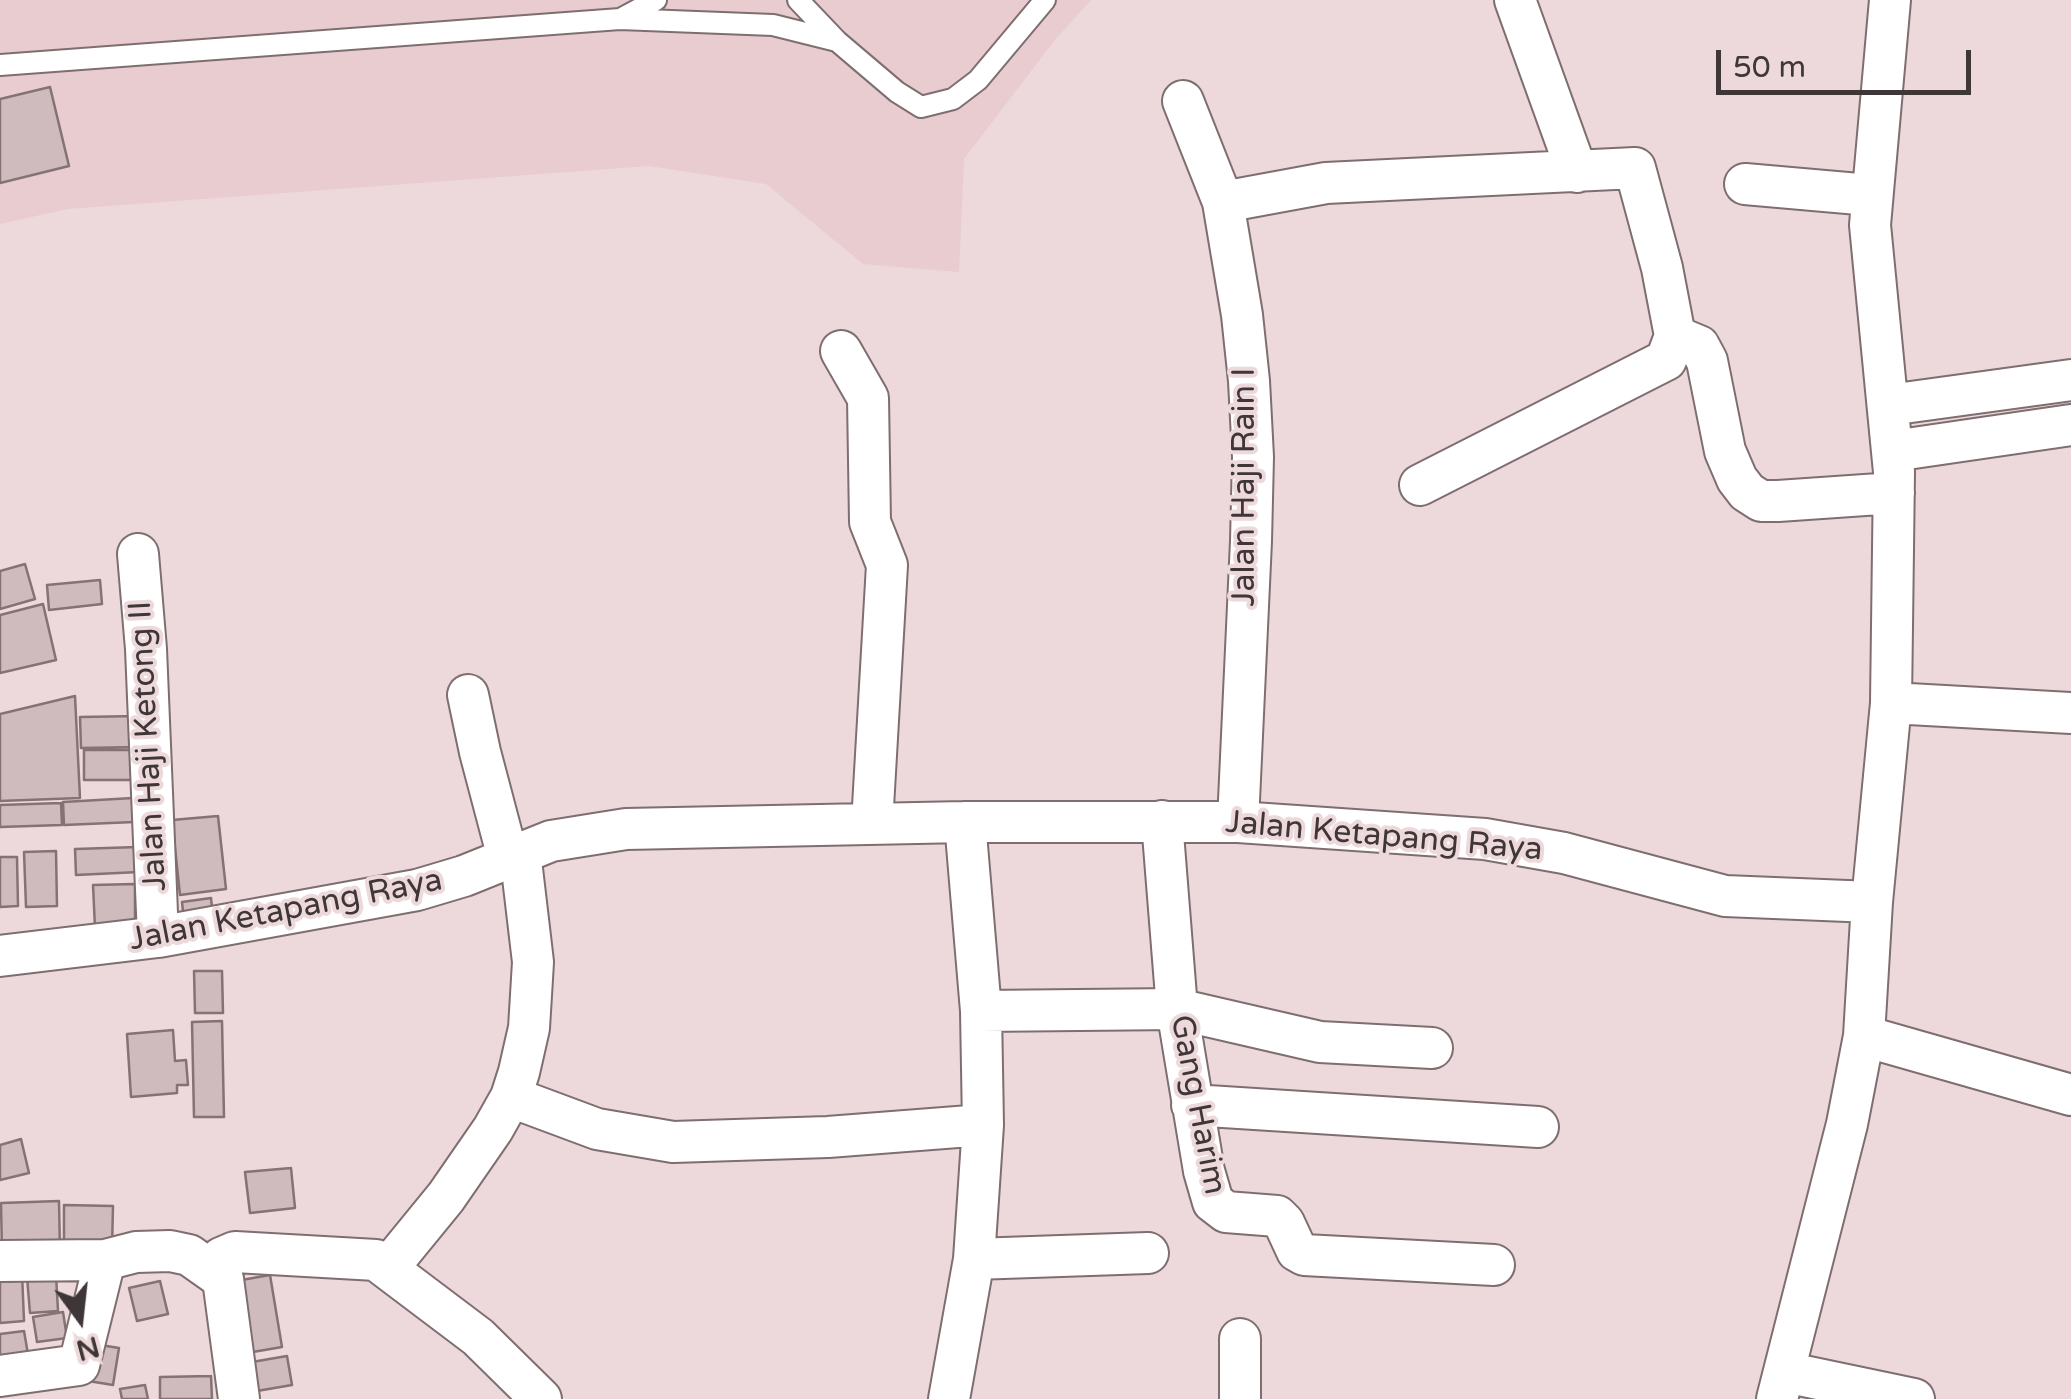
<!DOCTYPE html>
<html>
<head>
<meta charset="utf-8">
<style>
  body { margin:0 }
  #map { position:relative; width:2071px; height:1399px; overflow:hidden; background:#edd9db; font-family:"Varela Round",sans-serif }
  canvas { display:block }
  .north { position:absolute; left:30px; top:1269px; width:100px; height:100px; -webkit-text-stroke:8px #edd9db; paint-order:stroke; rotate:165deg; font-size:28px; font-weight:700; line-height:40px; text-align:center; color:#3e3637 }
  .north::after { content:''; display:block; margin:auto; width:35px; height:45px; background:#3e3637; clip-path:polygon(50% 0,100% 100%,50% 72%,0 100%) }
  .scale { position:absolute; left:1716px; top:50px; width:255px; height:45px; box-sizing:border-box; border:5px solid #3e3637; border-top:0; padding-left:12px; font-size:30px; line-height:35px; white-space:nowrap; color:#3e3637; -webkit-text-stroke:8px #edd9db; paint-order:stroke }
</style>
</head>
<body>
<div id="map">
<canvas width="2071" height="1399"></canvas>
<div class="north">N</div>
<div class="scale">50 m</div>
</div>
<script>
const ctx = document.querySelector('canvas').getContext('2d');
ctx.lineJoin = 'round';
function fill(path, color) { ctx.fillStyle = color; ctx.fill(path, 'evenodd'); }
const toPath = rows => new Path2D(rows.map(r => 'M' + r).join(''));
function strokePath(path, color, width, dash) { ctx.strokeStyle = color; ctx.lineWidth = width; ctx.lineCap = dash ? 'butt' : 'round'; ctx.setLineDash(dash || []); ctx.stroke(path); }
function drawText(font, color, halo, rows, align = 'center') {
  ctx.font = font + ' "Varela Round",sans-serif'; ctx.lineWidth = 8; ctx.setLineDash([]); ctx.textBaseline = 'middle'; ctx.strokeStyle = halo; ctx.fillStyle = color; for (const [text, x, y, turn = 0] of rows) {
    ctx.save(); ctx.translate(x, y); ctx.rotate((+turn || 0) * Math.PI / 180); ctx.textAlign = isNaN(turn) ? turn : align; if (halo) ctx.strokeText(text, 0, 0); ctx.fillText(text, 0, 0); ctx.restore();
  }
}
fill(toPath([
  [0,0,1091,0,1054,41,964,159,959,272,863,264,766,184,649,166,68,209,0,224]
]), '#e8cccf');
const building = toPath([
  [50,87,69,166,0,183,0,99,50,87],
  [25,564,35,599,0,609,0,571,25,564],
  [100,580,102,604,49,610,47,585,100,580],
  [43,604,56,660,0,673,0,615,43,604],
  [75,696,80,798,0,801,0,714,75,696],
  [140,716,141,747,81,748,80,717,140,716],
  [84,750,142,750,142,780,84,780,84,750],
  [133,798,134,822,64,825,63,802,133,798],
  [61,803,62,825,0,827,0,805,61,803],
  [218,816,226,889,180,895,172,820,218,816],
  [138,847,139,872,76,875,75,849,138,847],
  [56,851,57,906,26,907,24,852,56,851],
  [0,857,17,857,18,906,0,907,0,857],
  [135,884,135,927,95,928,93,885,135,884],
  [211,898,214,926,185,930,182,902,211,898],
  [194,971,222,971,223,1013,195,1013,194,971],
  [222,1021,224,1117,194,1117,192,1022,222,1021],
  [173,1030,175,1061,186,1060,188,1085,177,1085,177,1093,131,1097,127,1034,173,1030],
  [21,1139,29,1173,0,1180,0,1145,21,1139],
  [291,1168,295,1208,250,1213,245,1172,291,1168],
  [59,1201,60,1252,2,1254,1,1203,59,1201],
  [64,1205,113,1206,112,1249,64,1248,64,1205],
  [22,1273,24,1321,0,1323,0,1274,22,1273],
  [56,1275,58,1311,30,1313,27,1277,56,1275],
  [270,1275,282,1347,247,1353,236,1281,270,1275],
  [160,1281,168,1314,137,1321,129,1288,160,1281],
  [63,1312,67,1338,37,1342,33,1317,63,1312],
  [24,1331,30,1366,0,1370,0,1334,24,1331],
  [88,1343,119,1348,113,1385,82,1380,88,1343],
  [287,1356,292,1385,251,1392,246,1363,287,1356],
  [211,1376,212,1399,160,1399,160,1377,211,1376],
  [145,1385,148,1399,122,1399,120,1389,145,1385]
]);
fill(building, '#cfbbbd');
strokePath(building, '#847274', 2.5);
const service = toPath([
  [798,0,837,41,897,92,921,107,953,99,978,80,1045,0],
  [622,18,656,0],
  [0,65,620,19,773,25,837,41]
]);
const minor = toPath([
  [1515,0,1577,172],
  [1183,101,1223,202,1242,315,1249,381,1253,457,1251,541,1238,822],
  [1745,184,1870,195],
  [1223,202,1326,183,1635,168,1662,268,1675,336,1666,360,1420,485],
  [1675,336,1699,346,1707,361,1725,451,1737,479,1747,492,1761,501,1778,501,1894,493],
  [841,351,868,398,870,522,887,565,872,824],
  [1889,405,2071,380],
  [1893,451,2071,425],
  [138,554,146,649,158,937],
  [468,695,480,752,508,858],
  [1891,703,2071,713],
  [1162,821,1177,1009,1204,1171,1213,1202,1226,1212,1277,1216,1284,1223,1297,1251,1304,1255,1494,1265],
  [0,956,158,937,417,890,464,876,551,841,626,829,965,822,1238,822,1485,839,1564,853,1725,896,1872,902],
  [981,1011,1177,1009,1320,1042,1432,1048],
  [1864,1036,2071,1095],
  [511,1097,597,1129,673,1142,828,1137,983,1125],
  [1192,1105,1538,1127],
  [974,1259,1148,1253],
  [0,1261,105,1260,136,1252,170,1251,189,1255,223,1279,239,1399],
  [388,1268,446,1197,493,1129,511,1097,519,1072,529,1028,533,962,520,852],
  [213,1270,221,1258,235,1252,376,1260,478,1337,541,1399],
  [1785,1372,1914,1399],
  [0,1376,79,1365,105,1260],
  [949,1399,974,1259,983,1125,981,1011,965,822],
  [1240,1399,1240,1339],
  [1777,1399,1847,1124,1864,1036,1872,902,1891,703,1894,472,1870,225,1890,0]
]);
strokePath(service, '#7f6e6f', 24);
strokePath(minor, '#7f6e6f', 44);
strokePath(service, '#fff', 20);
strokePath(minor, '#fff', 40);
drawText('32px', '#3e3637', '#edd9db', [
  ["Jalan Haji Rain I",1246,487,-90],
  ["Jalan Haji Ketong II",149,746,-93],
  ["Jalan Ketapang Raya",1384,837,5],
  ["Jalan Ketapang Raya",286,911,-11],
  ["Gang Harim",1197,1105,79]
]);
</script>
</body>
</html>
